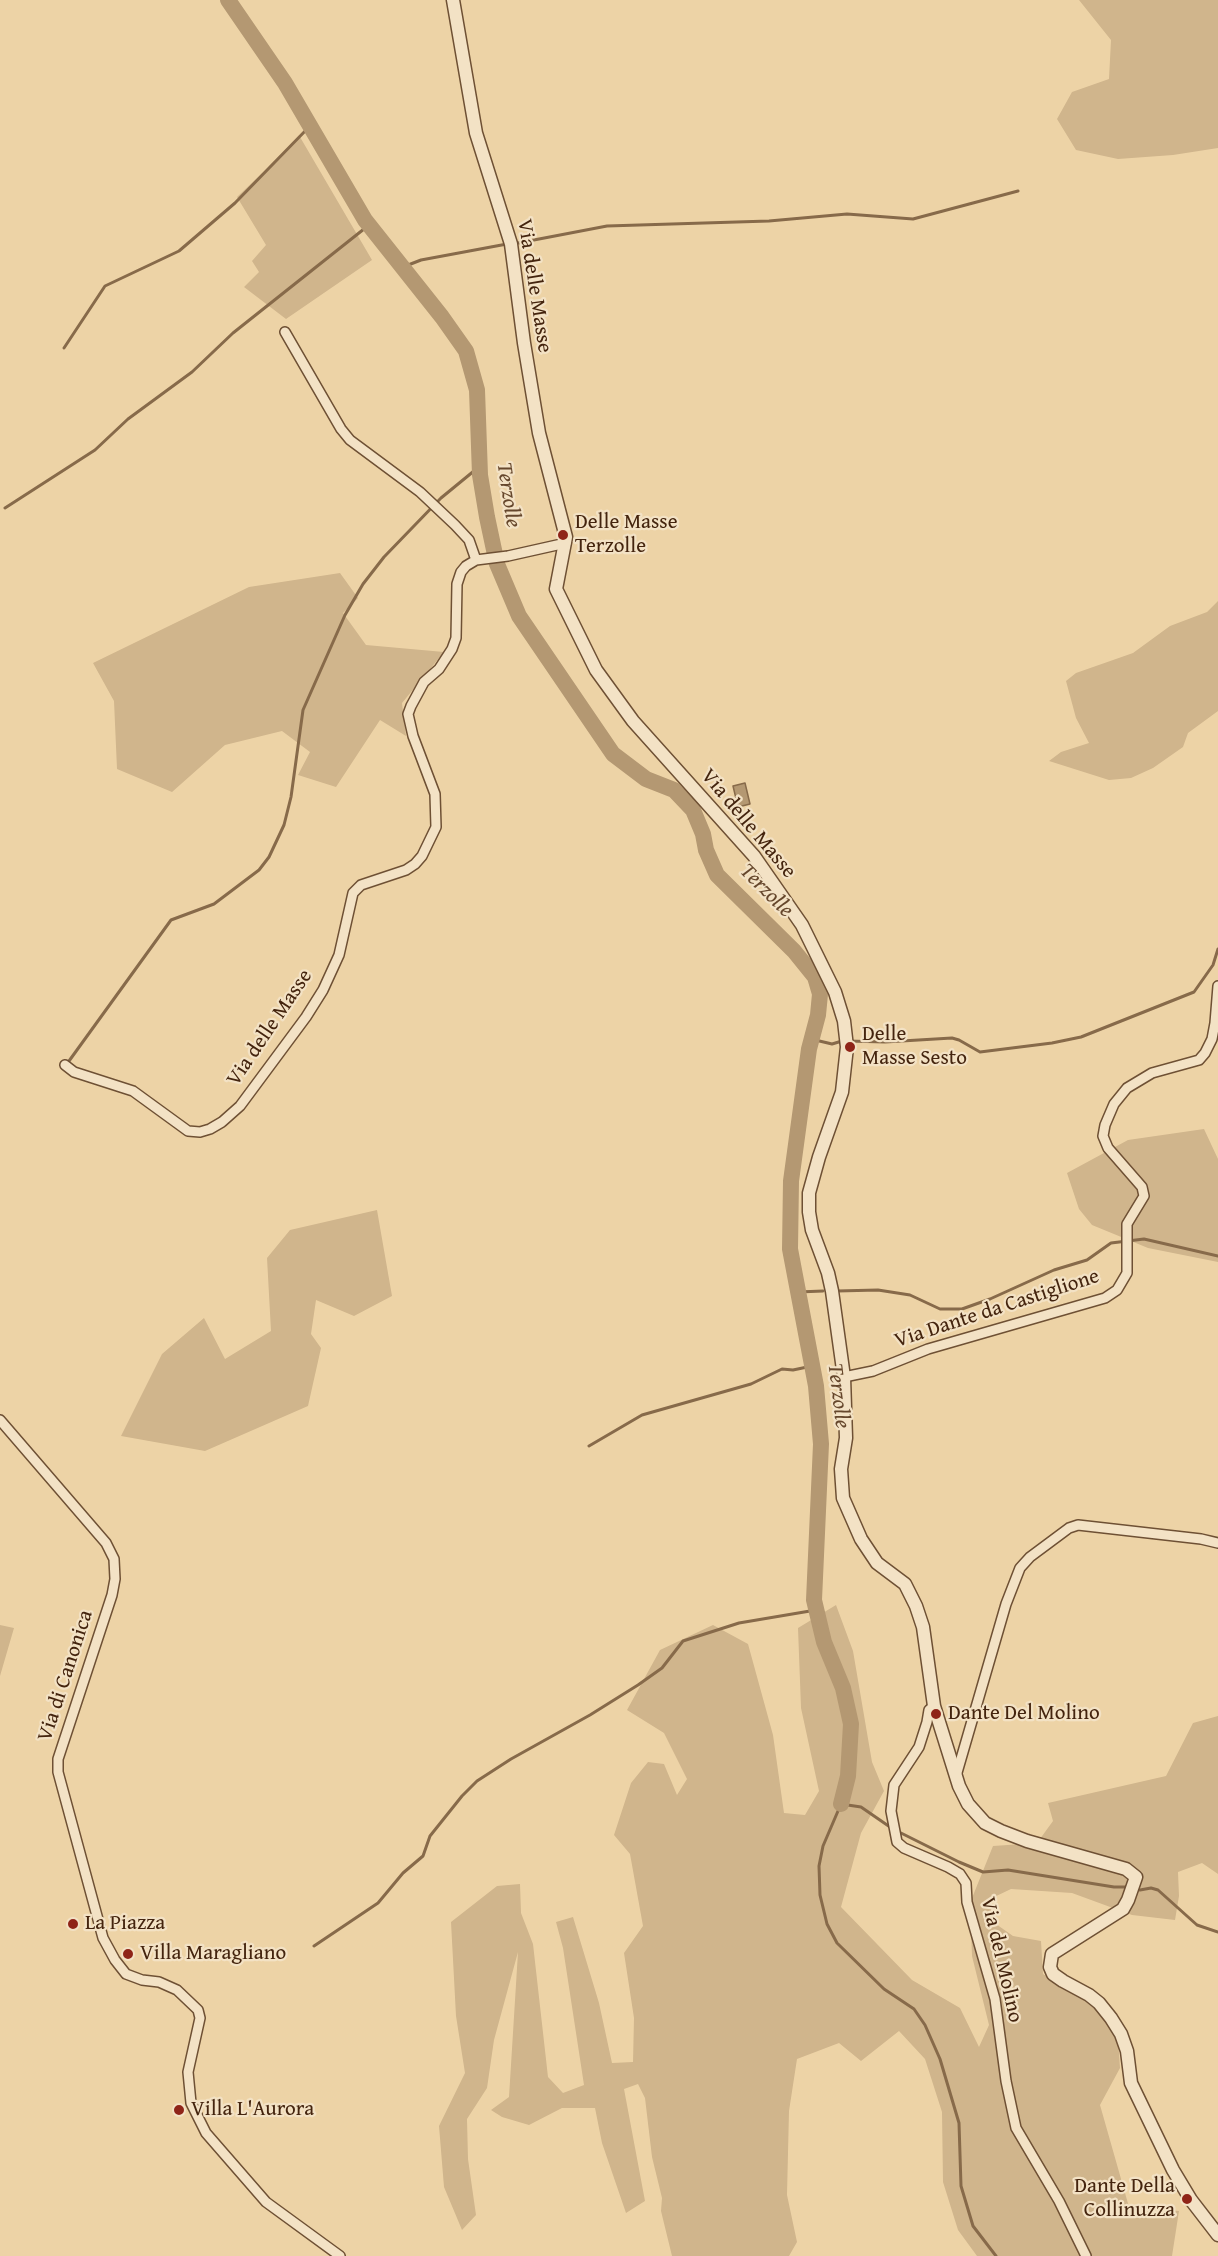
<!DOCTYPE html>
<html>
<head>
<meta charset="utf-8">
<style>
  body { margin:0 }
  canvas { display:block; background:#edd3a6 }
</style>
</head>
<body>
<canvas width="1218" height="2256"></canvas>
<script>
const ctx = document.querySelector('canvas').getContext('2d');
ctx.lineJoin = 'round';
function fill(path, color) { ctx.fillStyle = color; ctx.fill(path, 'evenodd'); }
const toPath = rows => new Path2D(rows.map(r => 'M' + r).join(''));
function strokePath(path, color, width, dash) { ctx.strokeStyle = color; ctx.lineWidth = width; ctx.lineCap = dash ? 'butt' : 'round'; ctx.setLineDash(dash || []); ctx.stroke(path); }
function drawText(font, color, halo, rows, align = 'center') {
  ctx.font = font + ' "Gentium Book Plus",serif'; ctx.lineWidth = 4.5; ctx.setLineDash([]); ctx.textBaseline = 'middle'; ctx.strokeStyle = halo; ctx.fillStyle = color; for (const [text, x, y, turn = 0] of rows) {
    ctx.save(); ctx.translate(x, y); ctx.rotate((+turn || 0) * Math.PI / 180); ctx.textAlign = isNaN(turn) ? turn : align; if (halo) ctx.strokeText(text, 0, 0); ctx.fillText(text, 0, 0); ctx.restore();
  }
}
fill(toPath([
  [1079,0,1218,0,1218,148,1173,155,1118,159,1076,150,1057,119,1072,92,1109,79,1111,40],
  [300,137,372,260,286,319,244,287,259,272,252,261,266,245,237,197],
  [340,573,358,598,343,613,366,645,444,652,402,703,406,736,380,720,336,787,298,775,310,752,282,731,225,745,172,792,117,769,114,701,93,663,249,587],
  [1218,601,1218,711,1188,733,1183,747,1153,768,1131,778,1109,780,1049,761,1061,752,1089,743,1076,718,1066,681,1076,673,1133,653,1170,626,1207,612],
  [1204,1129,1218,1159,1218,1262,1148,1248,1092,1225,1079,1209,1067,1173,1128,1140],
  [377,1210,392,1296,354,1316,316,1300,311,1334,321,1348,308,1406,205,1451,121,1436,162,1354,204,1318,225,1359,271,1331,267,1258,290,1230],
  [836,1605,853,1651,872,1762,884,1791,861,1833,841,1907,912,1980,960,2008,979,2047,989,2025,972,1956,970,1903,993,1846,1037,1843,1053,1821,1048,1803,1166,1776,1193,1723,1218,1716,1218,1874,1202,1863,1178,1872,1179,1896,1175,1920,1132,1915,1072,1893,1011,1889,990,1899,996,1924,1013,1936,1041,1941,1043,1974,1096,2006,1118,2040,1120,2068,1100,2105,1129,2207,1179,2211,1172,2256,977,2256,958,2230,943,2182,942,2112,925,2059,899,2031,861,2061,839,2043,797,2059,789,2111,787,2195,797,2242,789,2256,672,2256,661,2211,662,2198,652,2157,645,2098,638,2084,624,2089,645,2201,626,2213,602,2143,595,2108,562,2108,529,2125,502,2117,491,2110,509,2097,518,1952,494,2040,487,2088,467,2119,468,2159,476,2215,462,2230,444,2187,439,2126,465,2073,456,2016,451,1922,497,1886,520,1884,521,1913,533,1944,548,2077,563,2093,584,2085,563,1948,556,1922,573,1917,599,2003,612,2063,633,2062,634,2018,624,1953,643,1926,630,1854,614,1835,631,1783,648,1762,664,1764,677,1795,687,1779,664,1733,627,1710,660,1650,713,1625,748,1644,773,1735,784,1813,805,1815,819,1791,801,1708,798,1628],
  [0,1625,14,1628,0,1676]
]), '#d0b58c');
const water = toPath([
  [745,783,750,804,738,807,733,786,745,783]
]);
fill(water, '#b49872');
strokePath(water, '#876a4a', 1.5);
strokePath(toPath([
  [513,244,607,226,769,221,847,214,913,219,1018,191],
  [403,267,421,260,507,244],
  [64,348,105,286,179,251,235,203,309,127],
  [5,508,95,450,128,419,192,372,233,333,369,225],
  [811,1039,832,1044,842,1041],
  [848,1041,885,1042,952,1038,959,1040,980,1052,1052,1043,1081,1037,1194,992,1213,965,1218,949],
  [69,1061,171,920,214,904,259,870,269,857,284,825,291,797,303,710,345,615,363,584,384,557,441,498,480,466],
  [837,1291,878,1290,910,1295,940,1309,962,1309,990,1299,1054,1270,1087,1260,1111,1243,1144,1239,1218,1256],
  [798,1292,823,1291],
  [589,1446,642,1415,751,1384,782,1369,793,1370,812,1366],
  [890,1827,861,1807,841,1804,823,1846,819,1866,820,1895,827,1924,837,1943,884,1989,914,2009,925,2025,940,2059,959,2123,961,2186,973,2226,996,2256],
  [901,1833,959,1862,983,1872,1008,1870,1114,1887,1129,1887],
  [1140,1890,1151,1888,1158,1890,1197,1925,1218,1932],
  [314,1946,378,1903,403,1873,423,1856,430,1836,462,1796,477,1781,511,1759,590,1715,638,1685,662,1668,683,1641,739,1623,816,1610]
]), '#876a4a', 3);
strokePath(toPath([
  [228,0,285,83,365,220,442,317,466,351,477,390,480,475,487,517,497,564,519,616,613,754,646,779,674,790,693,810,703,834,706,850,717,875,794,951,815,977,820,994,818,1015,809,1049,791,1181,790,1249,816,1386,821,1444,814,1600,824,1642,843,1688,851,1724,848,1776,841,1804]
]), '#b49872', 16);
const minor = toPath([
  [285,332,341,429,350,440,420,492,455,525,469,540,476,560],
  [65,1065,74,1072,133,1091,188,1131,200,1132,210,1129,222,1122,240,1106,306,1017,323,990,339,955,353,893,361,885,406,870,415,864,422,856,436,827,435,794,413,736,408,714,411,706,424,682,439,669,452,649,456,638,457,584,461,572,466,566,476,560,508,556,566,543],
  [844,1377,873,1371,928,1349,1105,1298,1117,1290,1127,1273,1127,1224,1144,1196,1142,1187,1108,1148,1103,1136,1105,1125,1114,1104,1127,1088,1152,1073,1199,1060,1205,1053,1212,1039,1215,1023,1218,986],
  [0,1420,106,1543,114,1559,115,1579,112,1595,58,1759,58,1772,103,1938,115,1960,126,1974,142,1980,159,1982,177,1990,198,2010,200,2018,188,2072,191,2103,206,2133,266,2202,340,2256],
  [934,1706,929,1710,927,1722,919,1747,894,1785,891,1811,897,1842,904,1848,948,1867,960,1874,966,1883,967,1902,995,1999,1006,2081,1016,2128,1059,2201,1086,2256],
  [956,1776,1006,1604,1020,1568,1030,1557,1069,1528,1078,1525,1201,1539,1218,1543]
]);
const tertiary = toPath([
  [453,0,476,133,511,244,524,343,539,433,566,537,556,589,596,670,633,721,754,856,802,925,835,992,844,1021,847,1047,842,1092,819,1157,809,1193,809,1212,812,1230,828,1273,832,1291,844,1377,846,1438,841,1469,843,1498,861,1539,877,1563,905,1584,916,1606,923,1627,934,1706,959,1786,968,1804,985,1823,1001,1831,1027,1841,1126,1869,1136,1877,1128,1900,1123,1909,1052,1954,1050,1967,1053,1974,1063,1981,1089,1995,1099,2003,1111,2018,1121,2034,1127,2051,1131,2083,1173,2170,1191,2200,1218,2235]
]);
strokePath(minor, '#6e5034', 12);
strokePath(tertiary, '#6e5034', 15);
strokePath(minor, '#f3e2c5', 9);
strokePath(tertiary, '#f3e2c5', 12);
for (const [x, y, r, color] of [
  [563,535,6,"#8f2418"],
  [850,1047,6,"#8f2418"],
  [936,1714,6,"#8f2418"],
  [73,1924,6,"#8f2418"],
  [128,1954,6,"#8f2418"],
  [179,2110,6,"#8f2418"],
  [1187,2199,6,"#8f2418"]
]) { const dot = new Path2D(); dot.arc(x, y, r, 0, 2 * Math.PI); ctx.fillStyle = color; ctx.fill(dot); strokePath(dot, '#f3e2c5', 2); }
drawText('21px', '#44240e', '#f3e2c5', [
  ["Via delle Masse",534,286,81],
  ["Via delle Masse",748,824,50],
  ["Via delle Masse",270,1028,-56],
  ["Via Dante da Castiglione",997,1309,-18],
  ["Via di Canonica",66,1676,-72],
  ["Via del Molino",1001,1960,77]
]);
drawText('21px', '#44240e', '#f3e2c5', [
  ["Delle Masse",575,523],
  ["Terzolle",575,547],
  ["Delle",862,1035],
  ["Masse Sesto",862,1059],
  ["Dante Del Molino",948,1714],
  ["La Piazza",85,1924],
  ["Villa Maragliano",140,1954],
  ["Villa L'Aurora",191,2110],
  ["Dante Della",1175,2187,"right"],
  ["Collinuzza",1175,2211,"right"]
], 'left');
drawText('italic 22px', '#66472c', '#f3e2c5', [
  ["Terzolle",508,495,81],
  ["Terzolle",766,891,45],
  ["Terzolle",838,1396,83]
]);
</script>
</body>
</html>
